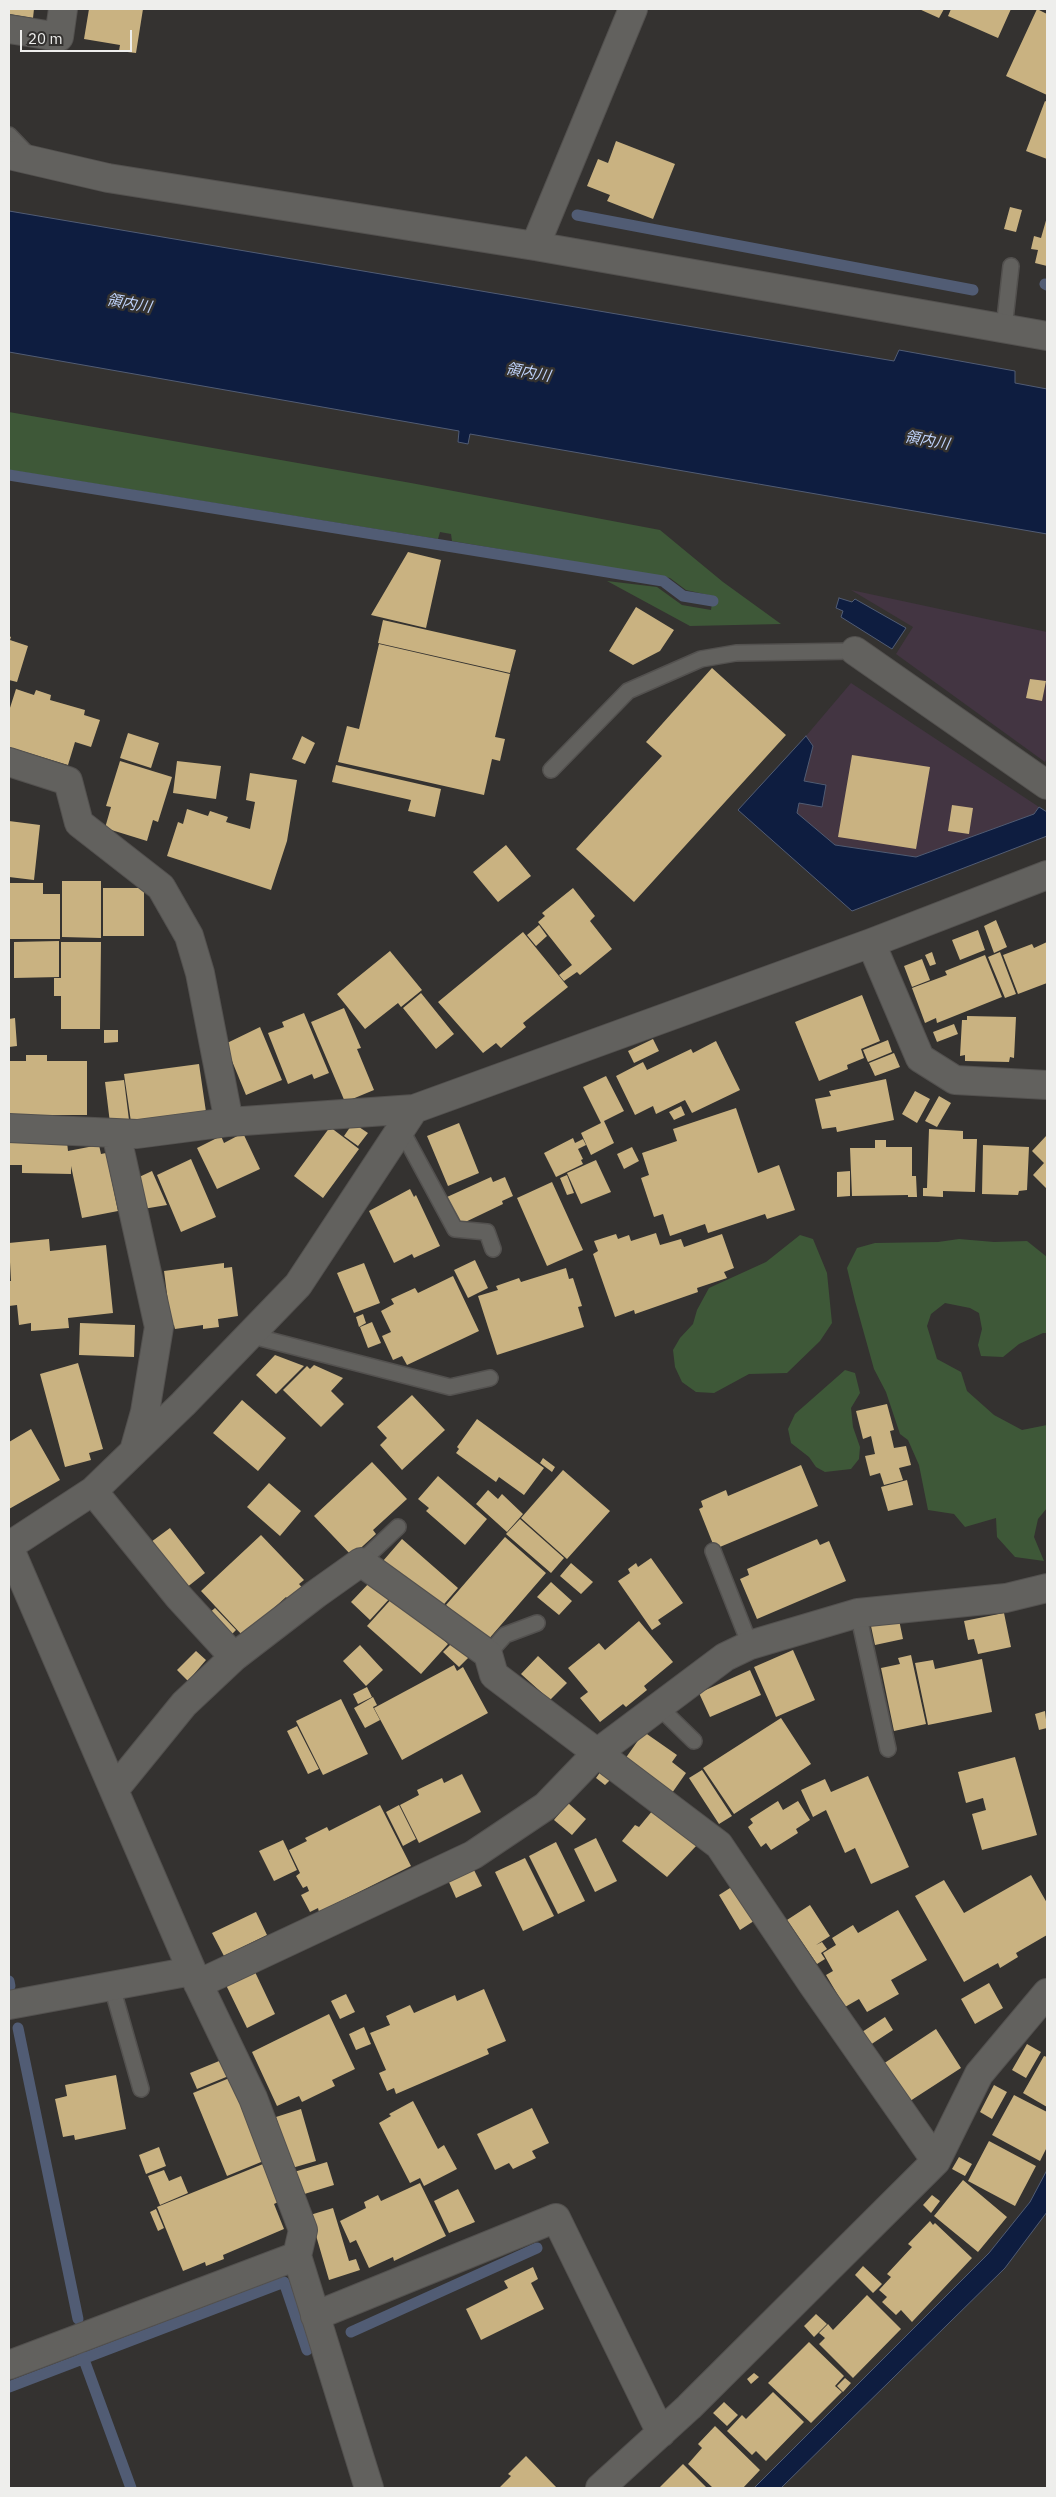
<!DOCTYPE html>
<html>
<head>
<meta charset="utf-8">
<style>
  body { margin:0 }
  #map { position:relative; width:1056px; height:2497px; overflow:hidden; background:#343230; font-family:"IBM Plex Sans",sans-serif }
  canvas { display:block }
  .frame { position:absolute; inset:0; border:10px solid #eeeeec; pointer-events:none }
  .scale { position:absolute; left:20px; top:30px; width:112px; height:22px; box-sizing:border-box; border:2px solid #eeeeec; border-top:0; padding-left:6px; font-size:15px; line-height:18px; white-space:nowrap; color:#eeeeec; -webkit-text-stroke:4px #343230; paint-order:stroke }
</style>
</head>
<body>
<div id="map">
<canvas width="1056" height="2497"></canvas>
<div class="frame"></div>
<div class="scale">20 m</div>
</div>
<script>
const ctx = document.querySelector('canvas').getContext('2d');
ctx.lineJoin = 'round';
function fill(path, color) { ctx.fillStyle = color; ctx.fill(path, 'evenodd'); }
const toPath = rows => new Path2D(rows.map(r => 'M' + r).join(''));
function strokePath(path, color, width, dash) { ctx.strokeStyle = color; ctx.lineWidth = width; ctx.lineCap = dash ? 'butt' : 'round'; ctx.setLineDash(dash || []); ctx.stroke(path); }
function drawText(font, color, halo, rows, align = 'center') {
  ctx.font = font + ' "IBM Plex Sans","Noto Sans JP",sans-serif'; ctx.lineWidth = 5; ctx.setLineDash([]); ctx.textBaseline = 'middle'; ctx.strokeStyle = halo; ctx.fillStyle = color; for (const [text, x, y, turn = 0] of rows) {
    ctx.save(); ctx.translate(x, y); ctx.rotate((+turn || 0) * Math.PI / 180); ctx.textAlign = isNaN(turn) ? turn : align; if (halo) ctx.strokeText(text, 0, 0); ctx.fillText(text, 0, 0); ctx.restore();
  }
}
fill(toPath([
  [851,590,1047,632,1047,757,1045,762,896,654,913,627],
  [851,683,1039,807,1034,814,916,857,835,845,797,813,799,803,825,784,803,781,813,746,806,736]
]), '#433542');
fill(toPath([
  [9,412,411,483,660,530,723,582,781,624,690,626,607,581,657,587,682,605,711,610,713,596,686,590,670,578,452,541,451,534,440,532,438,539,9,470],
  [800,1235,813,1239,827,1273,832,1323,820,1341,787,1373,749,1374,714,1393,696,1392,682,1382,675,1367,673,1350,680,1338,693,1324,697,1310,709,1288,766,1262],
  [959,1239,994,1242,1027,1241,1047,1257,1047,1333,1043,1333,1019,1344,1003,1357,981,1356,978,1345,982,1329,979,1313,970,1308,945,1303,931,1314,927,1326,937,1359,961,1372,967,1391,994,1415,1022,1430,1047,1425,1047,1508,1038,1519,1034,1537,1044,1561,1015,1557,997,1537,996,1518,965,1527,954,1514,928,1510,919,1465,908,1440,900,1434,886,1392,874,1369,855,1301,847,1268,857,1248,875,1243,938,1242],
  [845,1370,855,1373,860,1393,851,1408,853,1427,860,1447,859,1459,851,1469,825,1472,816,1467,809,1457,791,1443,788,1429,795,1414]
]), '#3e5838');
const water = toPath([
  [9,211,894,361,899,350,1015,371,1015,383,1047,389,1047,534,470,434,468,444,458,442,459,431,9,352,9,211],
  [839,598,852,602,855,599,906,628,892,649,841,617,843,611,836,608,839,598],
  [806,736,813,746,804,781,826,785,822,807,799,803,797,813,835,845,916,857,1034,814,1039,807,1047,812,1047,836,852,911,738,810,806,736],
  [1047,2170,1047,2212,1005,2268,781,2488,754,2488,989,2253,1030,2202,1047,2170]
]);
fill(water, '#0e1d40');
strokePath(water, '#515c74', 1);
strokePath(toPath([
  [577,215,973,290],
  [1045,284,1047,285],
  [9,475,663,581,683,596,713,601],
  [9,1981,10,1986],
  [18,2028,78,2319],
  [351,2332,537,2248],
  [83,2357,131,2488],
  [9,2387,284,2282,307,2350]
]), '#515c74', 11);
fill(toPath([
  [9,9,34,9,33,18,9,14],
  [89,9,143,9,136,53,119,51,120,45,84,39],
  [919,9,944,9,939,18],
  [951,9,1011,9,998,38,948,16],
  [1037,9,1047,14,1047,95,1006,76],
  [1045,101,1047,102,1047,159,1026,151],
  [616,141,675,164,653,219,607,201,610,195,587,186,598,159,608,163],
  [1010,207,1022,210,1016,232,1004,229],
  [1047,217,1047,266,1035,263,1038,250,1031,249,1034,236,1041,238],
  [408,552,441,560,426,628,371,615],
  [636,607,674,630,660,651,633,665,609,651],
  [383,620,516,650,510,673,378,643],
  [9,636,11,637,10,640,28,646,17,682,9,680],
  [379,644,510,674,495,737,505,739,500,761,492,759,484,795,338,762,347,726,359,729],
  [712,668,786,735,634,902,576,849,662,756,646,742],
  [1030,679,1046,681,1042,701,1026,698],
  [16,689,34,695,36,690,51,695,50,700,85,710,84,715,100,720,91,747,75,742,68,765,9,747,9,711],
  [128,733,159,743,151,768,120,758],
  [302,736,315,743,305,764,292,759],
  [852,755,930,767,916,849,838,837],
  [120,761,172,777,158,822,153,820,147,841,105,828,111,807,106,806],
  [177,761,221,766,216,799,173,793],
  [336,765,441,789,435,817,408,811,411,800,332,782],
  [250,773,297,780,287,841,271,890,167,856,178,822,183,824,187,809,208,816,210,811,228,817,226,822,250,829,255,802,246,800],
  [952,805,973,808,969,834,948,831],
  [9,821,40,825,34,880,9,877],
  [506,845,531,876,498,902,473,872],
  [62,881,101,881,101,938,62,937],
  [10,883,43,883,43,894,60,894,60,939,10,939],
  [103,888,144,888,144,936,103,936],
  [573,888,595,916,590,921,612,949,580,975,577,972,564,981,559,975,572,965,538,922,545,916,542,913],
  [996,920,1007,947,994,953,984,926],
  [539,925,547,936,536,946,527,935],
  [978,930,985,950,960,960,952,940],
  [523,932,568,987,523,1023,526,1027,501,1048,496,1043,483,1053,438,1002],
  [59,941,59,977,14,978,14,942],
  [61,942,101,942,100,1029,61,1029,61,996,54,996,54,978,61,978],
  [1047,942,1047,983,1018,994,1003,955,1032,944,1034,948],
  [390,951,422,990,401,1007,398,1003,365,1029,337,994],
  [932,952,936,964,930,966,925,955],
  [1000,952,1016,994,1005,998,988,957],
  [985,955,1002,997,937,1023,936,1018,925,1023,912,988,947,975,945,971],
  [922,959,930,980,912,987,904,966],
  [421,993,454,1034,436,1049,403,1008],
  [862,995,880,1041,861,1049,864,1058,847,1065,848,1069,819,1081,795,1022],
  [344,1008,361,1048,357,1049,374,1090,345,1102,311,1022],
  [304,1013,329,1073,314,1079,312,1074,288,1084,268,1033,284,1027,282,1022],
  [967,1016,1016,1017,1014,1058,1010,1057,1009,1062,965,1061,965,1055,960,1056,962,1020,967,1020],
  [15,1018,17,1046,9,1047,9,1019],
  [954,1024,958,1034,937,1042,933,1032],
  [260,1027,282,1080,246,1095,225,1044],
  [104,1030,118,1030,118,1042,104,1043],
  [653,1039,659,1051,634,1063,628,1051],
  [888,1040,892,1052,868,1062,863,1050],
  [716,1041,740,1090,692,1113,685,1100,656,1114,653,1106,635,1115,616,1076,643,1062,647,1070,691,1049,693,1053],
  [894,1053,900,1067,875,1076,869,1063],
  [26,1055,47,1055,47,1061,87,1061,87,1115,49,1115,48,1119,27,1119,27,1115,9,1115,9,1061,26,1061],
  [199,1064,206,1112,131,1122,124,1074],
  [606,1076,624,1111,604,1121,614,1143,591,1155,581,1133,601,1123,583,1087],
  [886,1079,894,1120,837,1132,836,1127,822,1129,815,1099,831,1096,829,1091],
  [124,1080,129,1120,110,1123,105,1082],
  [915,1091,930,1099,917,1123,902,1114],
  [939,1096,951,1103,937,1127,925,1121],
  [681,1106,685,1115,674,1120,669,1112],
  [736,1108,758,1173,779,1165,795,1210,767,1219,765,1214,708,1233,705,1224,670,1236,663,1214,654,1217,641,1178,649,1175,642,1153,677,1141,673,1129],
  [353,1123,368,1133,358,1146,344,1136],
  [459,1123,479,1173,448,1186,427,1136],
  [330,1127,359,1149,323,1198,294,1176],
  [929,1129,963,1131,963,1139,977,1139,975,1192,943,1191,943,1197,923,1196,923,1188,927,1188],
  [243,1133,260,1169,217,1189,197,1148,221,1136,224,1143],
  [1047,1135,1047,1189,1033,1175,1044,1163,1032,1151],
  [573,1138,575,1143,583,1139,586,1145,578,1149,583,1159,581,1160,583,1164,556,1177,544,1153],
  [875,1140,886,1140,886,1147,912,1147,912,1176,916,1176,917,1197,908,1197,908,1195,852,1196,850,1148,875,1148],
  [9,1141,67,1142,68,1151,99,1145,101,1154,106,1153,118,1211,82,1218,71,1166,71,1174,22,1173,22,1165,9,1165],
  [983,1145,1029,1147,1027,1190,1019,1191,1018,1195,982,1194],
  [632,1147,639,1161,624,1169,617,1154],
  [191,1159,216,1217,181,1232,157,1175],
  [596,1160,611,1192,581,1204,567,1173],
  [152,1171,167,1205,143,1209,137,1178],
  [850,1171,850,1196,837,1197,837,1172],
  [567,1175,574,1193,567,1195,560,1178],
  [491,1177,493,1182,505,1177,513,1196,502,1201,503,1204,459,1225,447,1197],
  [552,1182,583,1250,547,1266,517,1198],
  [410,1189,414,1197,416,1195,440,1246,414,1258,412,1254,394,1263,369,1211],
  [656,1233,660,1245,681,1239,684,1247,722,1234,734,1268,724,1272,727,1278,697,1288,698,1292,635,1314,634,1310,615,1317,593,1254,598,1251,594,1241,616,1234,618,1239,629,1235,631,1241],
  [49,1239,50,1251,106,1245,113,1313,68,1318,69,1328,31,1331,31,1323,19,1325,17,1305,9,1306,9,1281,11,1281,9,1243],
  [475,1260,488,1288,468,1298,454,1270],
  [224,1263,224,1268,232,1267,238,1316,218,1319,219,1327,203,1329,203,1325,175,1329,174,1325,171,1325,164,1271],
  [364,1263,380,1303,354,1313,337,1273],
  [566,1268,569,1279,573,1278,582,1306,578,1307,584,1327,497,1355,478,1296,498,1290,496,1286,519,1278,521,1282],
  [453,1276,479,1331,407,1365,402,1356,393,1360,382,1336,391,1332,381,1311,394,1304,391,1299,415,1288,418,1293],
  [363,1314,366,1323,359,1327,356,1317],
  [372,1322,381,1343,368,1348,360,1327],
  [80,1323,135,1325,134,1357,79,1355],
  [275,1355,304,1366,276,1394,256,1375],
  [78,1363,103,1449,89,1453,91,1460,65,1467,40,1374],
  [314,1365,343,1378,331,1391,344,1404,321,1427,283,1390,307,1366,310,1369],
  [412,1395,445,1430,402,1470,380,1445,387,1438,377,1427],
  [242,1400,286,1438,258,1471,213,1433],
  [887,1404,894,1430,890,1431,894,1448,906,1446,911,1465,899,1468,903,1480,884,1485,880,1473,870,1476,865,1456,875,1454,871,1436,863,1439,856,1411],
  [477,1419,544,1468,524,1495,499,1477,496,1482,456,1453,459,1449,457,1447],
  [31,1429,60,1480,9,1509,9,1442],
  [543,1458,555,1467,552,1472,540,1463],
  [372,1462,407,1499,373,1530,376,1534,352,1556,314,1516],
  [801,1465,818,1506,715,1549,699,1509,703,1507,701,1501,726,1490,728,1496],
  [563,1470,610,1511,567,1559,521,1518],
  [438,1476,487,1519,465,1545,426,1511,429,1508,418,1499],
  [907,1480,913,1505,888,1511,881,1487],
  [269,1483,301,1511,280,1536,247,1507],
  [488,1490,498,1499,502,1494,523,1514,507,1532,476,1504],
  [520,1519,564,1558,551,1573,506,1534],
  [170,1528,205,1573,186,1588,151,1542],
  [261,1535,304,1580,299,1584,305,1591,292,1603,286,1597,243,1636,201,1591],
  [505,1537,546,1573,487,1641,446,1605],
  [402,1539,458,1588,439,1610,383,1561],
  [817,1539,820,1545,829,1541,846,1581,757,1619,740,1579,749,1575,747,1569],
  [651,1558,683,1603,658,1620,661,1624,652,1630,618,1581,630,1573,628,1569,636,1563,638,1567],
  [571,1563,593,1582,581,1594,560,1576],
  [372,1580,391,1597,370,1620,351,1602],
  [551,1582,572,1601,559,1615,537,1597],
  [395,1595,448,1644,421,1674,367,1626],
  [215,1608,236,1630,229,1637,208,1614],
  [1004,1613,1011,1647,978,1654,974,1639,968,1640,964,1621],
  [899,1620,903,1639,875,1645,871,1626],
  [639,1621,673,1662,644,1686,647,1690,626,1707,623,1704,600,1722,580,1698,588,1692,568,1668,599,1643,605,1650],
  [453,1642,469,1657,459,1667,443,1652],
  [360,1645,383,1670,366,1686,343,1661],
  [793,1650,815,1700,776,1717,754,1667],
  [196,1651,206,1660,188,1681,177,1670],
  [911,1655,926,1724,894,1731,881,1668,900,1664,898,1658],
  [538,1656,567,1683,550,1700,521,1674],
  [982,1659,992,1712,928,1725,915,1663,933,1660,935,1669],
  [454,1665,457,1671,463,1667,488,1713,402,1760,374,1708],
  [750,1670,761,1695,710,1717,699,1693],
  [367,1687,372,1697,358,1704,353,1694],
  [373,1697,377,1705,373,1707,380,1720,365,1728,354,1708],
  [341,1699,368,1754,323,1775,296,1721],
  [1045,1711,1047,1728,1039,1730,1035,1714],
  [781,1718,811,1764,734,1814,703,1768],
  [297,1726,319,1769,308,1774,287,1731],
  [644,1732,677,1755,672,1762,686,1773,672,1793,625,1759],
  [1015,1757,1037,1835,982,1850,972,1814,986,1810,983,1798,966,1803,958,1772],
  [702,1770,732,1816,719,1824,689,1778],
  [601,1771,611,1779,605,1785,596,1778],
  [462,1774,481,1812,419,1843,400,1805,419,1795,417,1790,442,1778,444,1783],
  [868,1776,909,1867,871,1884,855,1848,845,1853,826,1810,813,1817,801,1790,825,1779,831,1792],
  [778,1801,783,1810,798,1801,810,1820,796,1829,798,1833,771,1850,766,1843,761,1847,748,1827,753,1823,750,1819],
  [568,1803,586,1819,572,1835,554,1820],
  [380,1805,411,1866,319,1912,318,1908,310,1912,301,1895,309,1891,307,1886,303,1888,296,1876,300,1873,289,1850,307,1841,305,1838,327,1827,329,1831],
  [399,1805,416,1839,403,1846,386,1812],
  [653,1810,697,1845,667,1877,622,1841,635,1825,639,1827],
  [596,1838,617,1881,595,1892,574,1849],
  [283,1840,297,1870,274,1881,259,1851],
  [556,1842,585,1901,558,1914,529,1856],
  [525,1858,554,1916,523,1931,495,1872],
  [473,1868,482,1886,456,1898,448,1880],
  [1031,1875,1047,1903,1047,1935,1016,1953,1018,1957,1000,1968,998,1963,964,1982,915,1896,944,1880,964,1913],
  [738,1883,760,1917,740,1930,719,1895],
  [810,1905,830,1936,816,1945,822,1942,827,1949,821,1953,825,1959,817,1964,787,1920],
  [898,1910,927,1960,891,1980,899,1994,867,2012,859,1999,845,2007,826,1975,833,1971,823,1953,836,1945,832,1938,853,1925,858,1933],
  [256,1912,267,1935,224,1956,212,1933],
  [255,1972,275,2014,247,2028,226,1985],
  [989,1983,1003,2008,975,2024,961,1999],
  [484,1989,506,2041,487,2049,489,2054,396,2094,394,2088,387,2091,379,2073,386,2070,370,2033,390,2025,386,2016,410,2005,414,2013,455,1995,457,2001],
  [346,1994,355,2012,340,2019,331,2001],
  [329,2014,355,2069,332,2080,335,2086,302,2102,299,2096,277,2106,252,2052],
  [885,2017,893,2030,867,2047,859,2034],
  [364,2027,371,2044,356,2050,349,2034],
  [936,2029,961,2068,907,2103,883,2064],
  [1027,2044,1041,2052,1026,2078,1012,2070],
  [1044,2056,1047,2057,1047,2107,1023,2093],
  [224,2059,231,2075,197,2089,190,2073],
  [116,2075,126,2129,75,2140,74,2135,63,2137,55,2099,67,2096,65,2085],
  [232,2077,266,2160,227,2176,193,2093],
  [994,2085,1007,2092,992,2119,980,2112],
  [1014,2095,1047,2112,1047,2147,1040,2161,992,2135],
  [413,2101,438,2149,444,2145,457,2169,424,2186,420,2178,410,2183,379,2123,391,2116,389,2114],
  [532,2108,549,2143,532,2151,536,2158,513,2169,509,2163,495,2170,477,2134],
  [301,2109,316,2161,292,2168,276,2117],
  [989,2141,1036,2166,1015,2206,968,2181],
  [159,2147,166,2166,146,2174,139,2155],
  [959,2157,972,2164,965,2176,952,2169],
  [327,2162,334,2185,301,2195,294,2172],
  [263,2164,278,2202,274,2204,284,2229,223,2255,224,2259,206,2266,205,2262,183,2271,157,2207],
  [164,2170,169,2181,181,2176,188,2193,160,2205,148,2176],
  [963,2180,1007,2217,978,2252,934,2216],
  [420,2183,446,2236,394,2261,393,2257,369,2268,356,2240,350,2243,340,2221,366,2208,364,2202,378,2195,381,2201],
  [458,2189,475,2222,449,2233,434,2201],
  [932,2195,940,2201,931,2213,923,2205],
  [333,2208,349,2261,356,2259,360,2270,329,2280,310,2215],
  [156,2209,164,2228,158,2231,150,2212],
  [930,2221,933,2225,935,2223,972,2258,912,2322,901,2310,896,2315,882,2302,887,2297,879,2290,891,2277,887,2274,912,2247,908,2244],
  [863,2266,882,2284,873,2293,855,2275],
  [533,2267,538,2279,531,2283,544,2309,481,2340,466,2309,508,2288,504,2281],
  [867,2295,901,2329,853,2378,819,2344,825,2338,819,2333,828,2324,833,2330],
  [816,2314,827,2324,814,2337,804,2326],
  [809,2342,844,2376,835,2386,842,2392,811,2423,768,2383],
  [754,2373,759,2377,751,2384,747,2379],
  [845,2378,851,2383,843,2392,837,2386],
  [773,2392,804,2422,766,2461,756,2451,752,2455,727,2431,742,2415,746,2419],
  [724,2402,738,2415,727,2426,713,2413],
  [715,2426,760,2470,743,2488,713,2488,688,2464,702,2448,698,2444],
  [526,2456,557,2488,499,2488,511,2476,508,2474],
  [683,2464,707,2488,659,2488]
]), '#c9b281');
const service = toPath([
  [9,135,30,157],
  [1004,328,1011,266],
  [551,770,628,691,701,659,736,653,855,651],
  [401,1129,455,1229,487,1232,493,1249],
  [249,1335,450,1387,490,1378],
  [713,1551,750,1645],
  [361,1562,398,1527],
  [858,1613,888,1749],
  [488,1654,505,1635,537,1623],
  [659,1707,694,1741],
  [112,1987,141,2089]
]);
const minor = toPath([
  [9,29,59,37,63,9],
  [9,155,108,178,535,246,1047,336],
  [535,246,633,9],
  [855,651,1047,785],
  [9,762,68,781,79,823,161,887,189,936,200,973,229,1122,414,1109,871,943,1047,875],
  [871,943,920,1058,955,1080,1047,1085],
  [9,1128,137,1134,229,1122],
  [116,1133,159,1327,145,1412,134,1451],
  [93,1491,178,1596,234,1657,316,1594,361,1562,488,1654,494,1675,719,1845,813,1985,936,2161],
  [9,1546,93,1491,183,1404,298,1285,414,1109],
  [9,1547,192,1971,253,2098,303,2230,297,2256,369,2488],
  [114,1790,184,1704,234,1657],
  [198,1984,473,1855,546,1806,597,1753,725,1657,750,1645,858,1613,1006,1598,1047,1588],
  [9,2005,192,1971],
  [315,2316,556,2218,661,2433],
  [9,2365,297,2256],
  [600,2488,689,2407,936,2161,979,2074,1047,1993]
]);
strokePath(service, '#53514f', 18);
strokePath(minor, '#53514f', 30);
strokePath(service, '#62615e', 15);
strokePath(minor, '#62615e', 28);
drawText('italic 15px', '#c0d4fc', '#343230', [
  ["領内川",129,304,10],
  ["領内川",528,373,10],
  ["領内川",927,441,10]
]);
</script>
</body>
</html>
